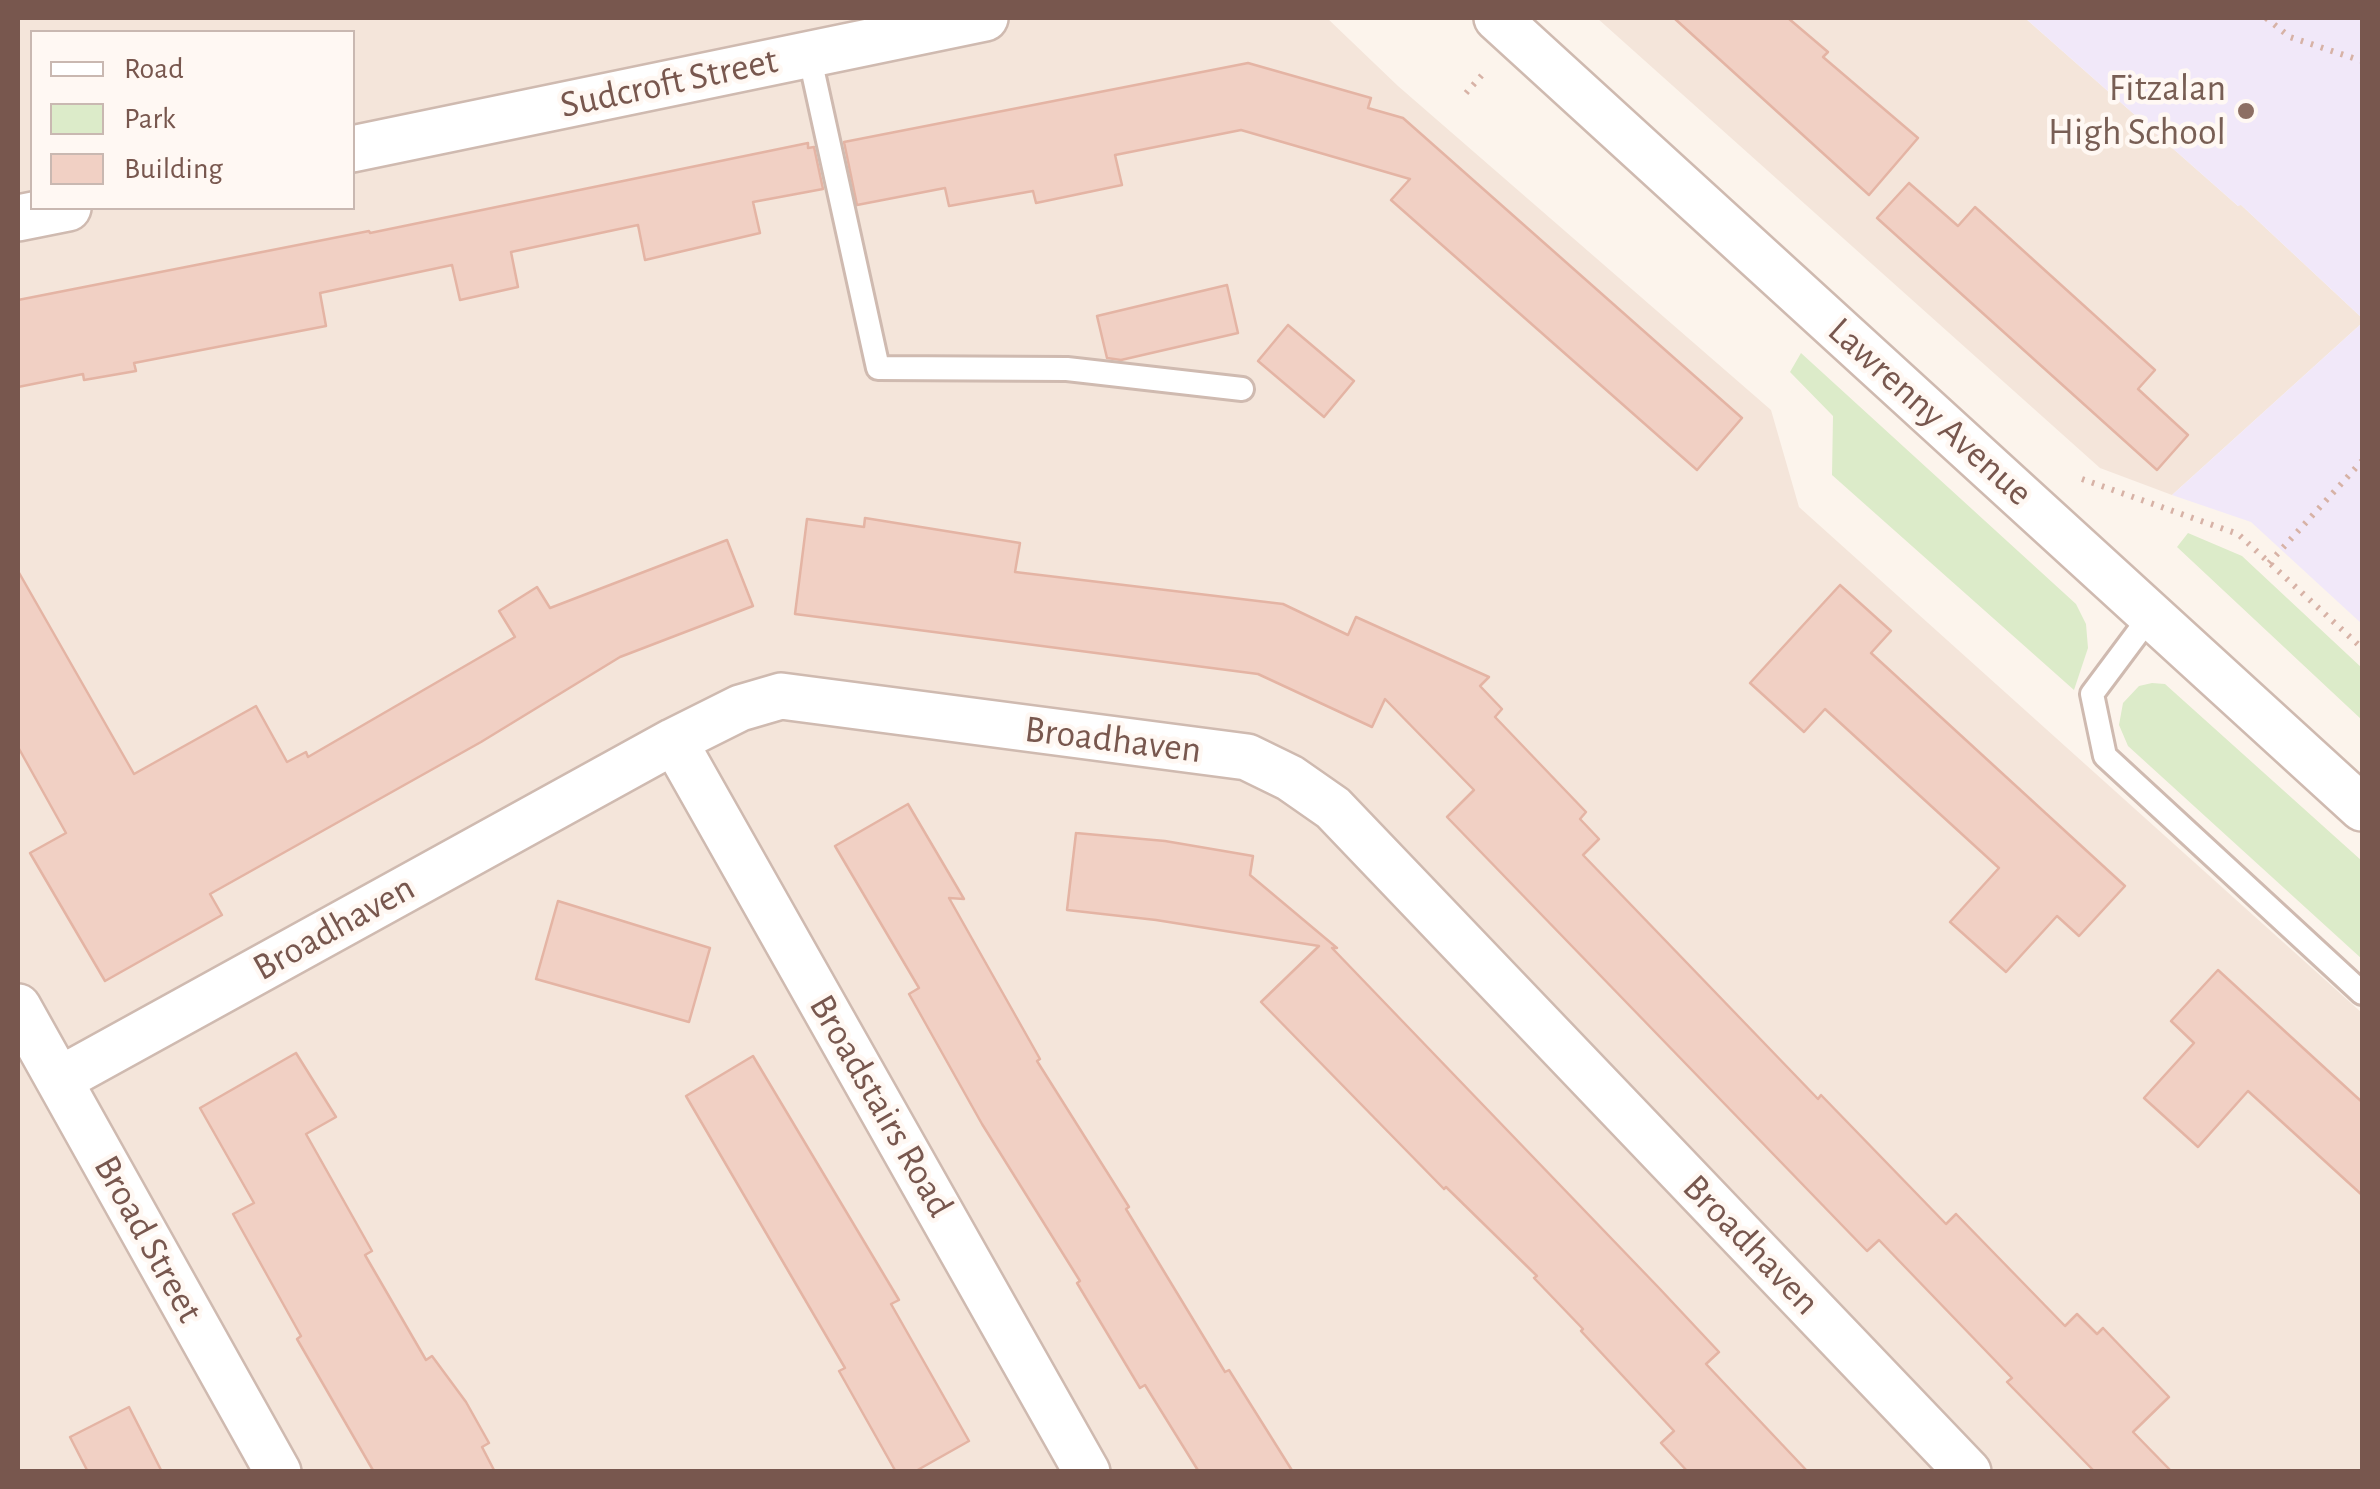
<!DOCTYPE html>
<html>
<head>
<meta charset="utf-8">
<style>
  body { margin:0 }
  #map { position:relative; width:2380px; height:1489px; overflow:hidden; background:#fcf4ec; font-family:"Alegreya Sans",sans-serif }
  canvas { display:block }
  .frame { position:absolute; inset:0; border:20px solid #78574e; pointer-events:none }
  .legend { position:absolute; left:30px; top:30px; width:325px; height:180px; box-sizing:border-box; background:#fff8f3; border:2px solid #c9b8b1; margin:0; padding:12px 18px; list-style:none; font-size:30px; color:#78574e }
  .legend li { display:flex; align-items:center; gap:20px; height:50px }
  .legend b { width:50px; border:2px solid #c9b8b1 }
</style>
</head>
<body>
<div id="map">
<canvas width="2380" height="1489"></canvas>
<div class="frame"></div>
<ul class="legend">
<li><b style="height:12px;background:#fff"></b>Road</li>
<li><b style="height:28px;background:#dcebc9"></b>Park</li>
<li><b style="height:28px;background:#f1d0c4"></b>Building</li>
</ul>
</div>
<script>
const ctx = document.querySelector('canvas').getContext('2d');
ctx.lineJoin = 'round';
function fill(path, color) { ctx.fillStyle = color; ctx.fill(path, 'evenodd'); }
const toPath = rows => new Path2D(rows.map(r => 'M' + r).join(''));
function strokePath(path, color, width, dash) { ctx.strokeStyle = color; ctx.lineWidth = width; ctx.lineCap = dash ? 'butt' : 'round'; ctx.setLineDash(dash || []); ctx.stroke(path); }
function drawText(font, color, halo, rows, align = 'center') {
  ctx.font = font + ' "Alegreya Sans",sans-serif'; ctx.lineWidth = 9; ctx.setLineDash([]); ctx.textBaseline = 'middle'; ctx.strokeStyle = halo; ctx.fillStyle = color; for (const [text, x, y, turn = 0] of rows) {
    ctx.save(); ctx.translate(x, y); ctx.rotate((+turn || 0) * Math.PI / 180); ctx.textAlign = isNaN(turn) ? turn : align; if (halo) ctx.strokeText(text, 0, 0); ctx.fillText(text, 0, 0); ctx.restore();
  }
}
fill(toPath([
  [18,18,1327,18,1398,86,1771,410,1799,507,2362,1013,2362,1471,18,1471],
  [32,32,352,32,352,208,32,208],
  [1597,18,2025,18,2238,206,2240,204,2362,318,2362,323,2172,495,2100,468]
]), '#f4e5da');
fill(toPath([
  [2025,18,2362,18,2362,318,2241,205,2238,206],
  [2362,323,2362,624,2251,522,2172,495]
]), '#f1e8f9');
fill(toPath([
  [1801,353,2076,604,2086,624,2088,648,2074,690,1832,475,1833,416,1790,372],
  [2188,533,2242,556,2362,668,2362,720,2177,547],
  [2152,683,2165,684,2362,861,2362,959,2128,746,2119,725,2123,703,2139,686]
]), '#dcebc9');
const building = toPath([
  [1674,18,1788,18,1828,52,1823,57,1918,138,1869,195,1674,18],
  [1248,63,1371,98,1368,108,1403,118,1742,418,1697,470,1391,200,1410,179,1241,130,1115,155,1122,185,1036,203,1033,191,949,206,945,188,857,205,844,142,1248,63],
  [808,143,808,148,814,147,823,189,753,202,760,233,645,260,638,225,511,252,518,287,460,300,452,265,320,293,326,326,134,363,136,371,84,380,83,374,18,387,18,300,369,231,370,233,808,143],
  [1909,183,1958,226,1975,207,2155,370,2138,389,2188,435,2157,470,1877,218,1909,183],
  [1227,285,1238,333,1121,360,1107,358,1097,316,1227,285],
  [1288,325,1354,381,1324,417,1258,361,1288,325],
  [865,518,1020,543,1015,572,1283,604,1348,635,1356,617,1489,677,1480,686,1502,709,1495,717,1586,812,1580,819,1599,839,1583,855,1818,1099,1821,1095,1946,1224,1956,1214,2065,1326,2077,1314,2097,1334,2103,1328,2169,1397,2133,1432,2172,1472,2095,1472,2007,1382,2012,1378,1879,1240,1867,1251,1447,817,1474,790,1385,699,1372,727,1258,674,795,614,807,519,864,527,865,518],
  [727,540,753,606,620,657,481,742,210,894,222,915,105,981,30,853,66,833,18,747,18,571,134,774,256,706,287,762,306,752,308,757,515,637,499,611,537,587,550,608,727,540],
  [1840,585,1891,631,1871,653,2125,886,2079,936,2057,916,2006,972,1950,922,1999,868,1825,709,1804,732,1750,683,1840,585],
  [908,804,964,899,949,898,1040,1059,1037,1061,1129,1207,1126,1209,1225,1372,1229,1370,1293,1472,1199,1472,1145,1385,1140,1388,1077,1283,1080,1281,982,1124,909,994,919,988,835,846,908,804],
  [1076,833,1165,841,1253,856,1250,875,1337,948,1332,948,1659,1288,1719,1352,1706,1364,1808,1472,1688,1472,1661,1443,1674,1431,1581,1331,1583,1329,1534,1278,1537,1276,1446,1187,1444,1189,1261,1002,1319,946,1156,920,1067,910,1076,833],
  [558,901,710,948,689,1022,536,979,558,901],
  [2218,970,2362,1102,2362,1195,2248,1091,2198,1147,2144,1098,2194,1043,2171,1021,2218,970],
  [296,1053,336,1117,306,1134,372,1251,365,1255,426,1360,432,1356,466,1402,489,1443,482,1447,495,1472,374,1472,297,1339,301,1336,233,1214,254,1203,200,1108,296,1053],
  [753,1056,899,1300,891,1304,969,1441,914,1472,896,1472,839,1371,845,1368,686,1096,753,1056],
  [129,1407,162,1472,88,1472,70,1437,129,1407]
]);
fill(building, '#f1d0c4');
strokePath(building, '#e4b4a4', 2.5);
const lane = toPath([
  [809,54,878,368,1067,369,1242,389],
  [2151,615,2092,694,2105,756,2362,993]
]);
const street = toPath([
  [1497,18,2362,808],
  [352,149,985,18],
  [18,218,68,208],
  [674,741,1087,1472],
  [18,1007,278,1472],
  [59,1080,674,741,740,708,781,696,1247,757,1290,778,1333,808,1968,1472]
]);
strokePath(lane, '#cfbab0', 28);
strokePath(street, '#cfbab0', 50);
strokePath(toPath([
  [2266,18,2290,37,2362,61],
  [1466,93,1482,75],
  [2082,479,2238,534,2362,648],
  [2269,563,2362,461]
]), '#d7b2a6', 6, [2.5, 8]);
strokePath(lane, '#fff', 22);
strokePath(street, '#fff', 45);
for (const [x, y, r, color] of [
  [2246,111,10,"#8d6e63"]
]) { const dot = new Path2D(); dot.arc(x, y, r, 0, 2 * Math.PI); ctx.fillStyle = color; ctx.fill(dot); strokePath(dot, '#fff8f3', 4); }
drawText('38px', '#78574e', '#fff8f3', [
  ["Sudcroft Street",669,83,-12],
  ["Lawrenny Avenue",1930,412,42],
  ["Broadhaven",1113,740,7],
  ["Broadhaven",334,928,-29],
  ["Broadstairs Road",881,1106,60],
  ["Broad Street",148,1239,61],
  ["Broadhaven",1751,1245,46]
]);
drawText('38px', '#785e54', '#fff8f3', [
  ["Fitzalan",2226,89],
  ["High School",2226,133]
], 'right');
</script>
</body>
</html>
